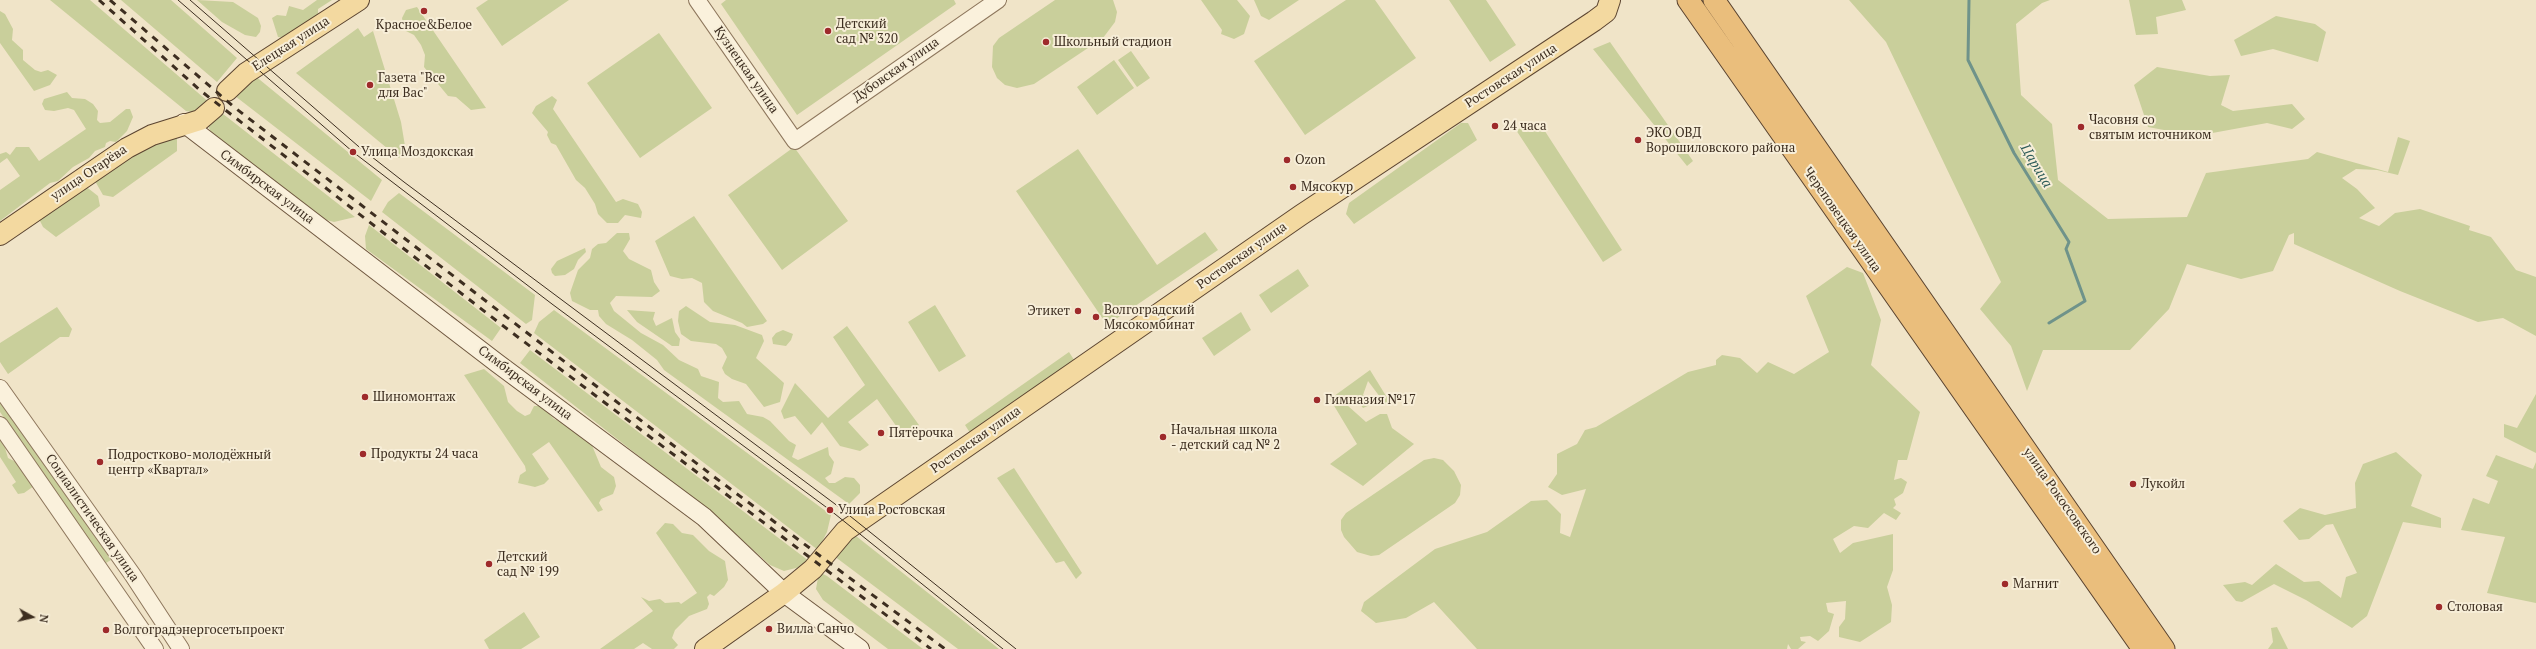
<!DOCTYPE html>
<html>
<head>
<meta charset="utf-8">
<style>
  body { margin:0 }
  #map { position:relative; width:2536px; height:649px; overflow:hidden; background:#f0e4c8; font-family:"PT Serif",serif }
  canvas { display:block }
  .north { position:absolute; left:12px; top:597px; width:40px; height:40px; -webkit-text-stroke:3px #f7eed8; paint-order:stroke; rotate:98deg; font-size:11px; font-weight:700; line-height:16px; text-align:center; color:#3d2e20 }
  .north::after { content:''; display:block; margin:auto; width:14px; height:18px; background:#3d2e20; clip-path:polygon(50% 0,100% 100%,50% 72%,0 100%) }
</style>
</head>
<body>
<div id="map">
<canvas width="2536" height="649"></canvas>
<div class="north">N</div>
</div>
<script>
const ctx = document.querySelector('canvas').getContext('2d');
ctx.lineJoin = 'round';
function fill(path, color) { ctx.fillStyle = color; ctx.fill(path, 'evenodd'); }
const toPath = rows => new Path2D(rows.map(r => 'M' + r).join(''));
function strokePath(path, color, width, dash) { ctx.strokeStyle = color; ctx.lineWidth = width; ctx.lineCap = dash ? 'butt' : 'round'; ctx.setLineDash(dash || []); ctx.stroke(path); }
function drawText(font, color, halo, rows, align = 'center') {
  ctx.font = font + ' "PT Serif",serif'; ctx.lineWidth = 4; ctx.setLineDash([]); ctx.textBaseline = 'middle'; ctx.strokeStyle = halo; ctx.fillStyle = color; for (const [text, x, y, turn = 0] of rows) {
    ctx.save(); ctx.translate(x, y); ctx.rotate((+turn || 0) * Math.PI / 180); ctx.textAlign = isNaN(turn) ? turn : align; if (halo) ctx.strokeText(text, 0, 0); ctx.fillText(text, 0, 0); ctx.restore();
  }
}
fill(toPath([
  [50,0,90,0,211,104,197,113,186,111],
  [121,0,171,0,237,58,217,82],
  [197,0,233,2,258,18,261,26,260,32,256,37,245,35,222,22],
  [317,0,332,0,318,9,318,15,284,38,278,37,272,18,277,15,286,16,289,6,303,10],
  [488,0,569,0,502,46,476,8],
  [726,0,954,0,956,4,797,115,721,4],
  [1055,0,1113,0,1117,12,1115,22,1103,38,1034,84,1017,88,1005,85,997,78,992,67,993,46,999,38],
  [1201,0,1237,0,1250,16,1244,34,1234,39,1221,34,1222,30],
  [1254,0,1299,0,1269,20,1261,16],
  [1346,0,1375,0,1416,58,1305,135,1254,61],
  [1449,0,1486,0,1516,45,1490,62],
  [1849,0,2050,0,2042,3,2016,24,2021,95,2052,124,2058,180,2108,219,2187,217,2206,173,2308,159,2317,152,2388,172,2398,137,2410,141,2398,175,2377,170,2356,169,2342,178,2357,189,2375,208,2359,218,2379,226,2395,213,2420,209,2470,226,2469,230,2491,237,2516,270,2536,277,2536,336,2503,318,2478,322,2400,291,2294,244,2294,233,2289,235,2273,271,2241,279,2187,264,2169,309,2130,350,2043,350,2027,391,2011,346,1980,309,2001,282,1886,42],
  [2129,0,2182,0,2186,10,2156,17,2158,34,2136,35],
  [417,7,486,108,471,110,456,97,448,96,424,67,425,55,421,45,414,35,404,30,402,18,406,10],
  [0,11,5,14,13,29,12,40,23,50,23,60,35,70,41,72,48,70,57,75,50,85,34,91,0,43],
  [2276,16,2315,24,2326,32,2318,62,2273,49,2241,56,2234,40],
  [358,28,364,37,373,31,401,122,406,152,399,158,296,73],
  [659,33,712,108,640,158,587,83],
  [1610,42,1693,161,1687,166,1593,49],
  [1131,51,1150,78,1137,87,1118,60],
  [1114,60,1134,88,1097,115,1077,87],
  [2157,67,2210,76,2230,75,2221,105,2233,111,2292,104,2305,119,2292,129,2267,123,2196,136,2148,127,2134,85],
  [254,75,382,180,371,201,235,96],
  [67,92,72,98,85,99,93,104,98,111,97,120,100,123,110,122,126,109,130,109,133,117,127,131,116,142,110,141,106,143,105,147,95,151,89,158,73,167,58,181,50,183,0,221,0,190,20,176,7,158,0,163,0,154,6,152,10,155,16,147,29,147,39,161,86,129,74,110,68,108,54,111,45,110,42,104,44,99],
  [552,96,557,100,553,109,616,202,623,199,638,204,642,212,641,218,625,215,618,223,607,223,598,214,595,204,585,188,576,180,556,145,551,143,547,135,548,132,532,113,536,106],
  [218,110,355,217,334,222,319,218,215,140,208,126],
  [1539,122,1622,250,1603,262,1516,130],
  [1461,123,1468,123,1477,140,1354,224,1346,214,1349,203],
  [171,135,177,139,177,151,113,197,103,195,95,181,98,176],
  [794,147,848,221,782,270,728,195],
  [1078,149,1157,265,1205,232,1218,250,1107,325,1016,191],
  [84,185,98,196,100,206,56,237,43,227,39,219],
  [399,193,535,295,532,320,526,324,382,212,388,202],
  [694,216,767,321,763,324,747,327,742,323,713,311,704,302,702,283,692,278,682,279,670,276,655,241],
  [369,225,501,328,492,341,366,249,365,236],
  [617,233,629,233,630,239,623,251,629,259,651,270,654,282,660,291,652,297,616,296,610,303,614,311,641,333,663,345,679,360,698,369,701,376,719,382,718,398,723,402,739,401,747,414,763,417,770,421,789,441,796,445,792,457,798,460,828,447,829,455,834,462,831,474,825,478,829,483,835,483,845,477,854,478,860,485,860,493,849,504,664,370,657,360,632,340,606,324,599,316,598,310,590,310,572,301,570,293,578,270,590,258,592,249,598,244,606,243],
  [585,248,586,252,578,260,574,269,565,275,555,276,552,273,551,269,557,261],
  [1847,267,1863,273,1881,320,1871,365,1920,412,1907,460,1898,460,1894,480,1901,478,1907,482,1903,493,1894,499,1896,505,1893,508,1901,513,1896,520,1884,513,1868,528,1854,526,1833,539,1840,553,1853,543,1893,534,1893,570,1887,587,1892,605,1891,622,1860,642,1839,637,1839,627,1845,619,1846,601,1826,603,1828,612,1834,614,1829,631,1818,641,1810,636,1800,637,1801,641,1806,642,1798,649,1791,649,1788,644,1787,649,1477,649,1434,602,1406,618,1376,623,1361,611,1364,602,1435,549,1487,532,1531,501,1547,500,1561,514,1560,533,1570,537,1586,489,1562,495,1548,487,1557,474,1557,454,1577,444,1585,430,1596,427,1688,372,1716,365,1716,360,1722,355,1740,358,1757,373,1768,362,1794,374,1829,352,1806,296],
  [1298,269,1309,286,1271,313,1259,295],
  [935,305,966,356,939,372,908,322],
  [686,306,710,322,735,325,762,335,764,341,756,358,784,383,780,402,764,407,746,384,732,379,725,374,722,368,727,357,722,348,716,344,691,341,681,334,678,321,679,311],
  [57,307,72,329,69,337,60,337,8,374,0,362,0,343],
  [554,310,831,515,827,532,818,550,534,333,539,322],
  [627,310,655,312,653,319,656,326,672,318,675,332,680,339,679,346,672,346,637,322],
  [1241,312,1251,330,1214,356,1202,338],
  [847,326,919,425,904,437,877,399,848,422,869,445,860,451,840,446,822,422,811,435,795,416,784,419,781,411,795,383,828,418,865,385,833,337],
  [783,330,793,334,791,340,786,346,773,344,772,338,776,333],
  [530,350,809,561,804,566,784,571,770,565,713,514,520,363],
  [1069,352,1076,363,972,436,965,425],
  [484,369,504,386,508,402,517,411,525,416,530,414,534,406,542,406,554,419,569,425,591,443,601,467,614,477,616,486,613,494,601,499,599,503,603,510,598,512,549,442,532,454,549,479,544,484,535,487,518,483,520,475,526,471,525,466,464,375],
  [1370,370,1391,404,1386,405,1368,381,1363,395,1367,397,1370,405,1363,408,1356,399,1347,405,1366,422,1380,414,1387,414,1392,428,1414,444,1363,486,1330,464,1357,444,1330,399],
  [2536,394,2536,453,2504,437,2504,424,2517,428],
  [0,398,111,560,106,563,0,412],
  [0,431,8,458,22,465,34,486,24,493,18,494,12,485,16,482,0,457],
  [2396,452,2422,475,2411,506,2441,518,2441,528,2403,522,2367,616,2352,628,2306,600,2274,584,2242,602,2236,601,2223,585,2245,582,2252,585,2276,564,2304,582,2319,581,2341,598,2346,577,2357,573,2333,524,2326,525,2309,539,2299,540,2283,521,2300,508,2325,515,2356,508,2355,483,2363,464],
  [2496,455,2533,469,2536,462,2536,603,2487,593,2505,537,2461,530,2473,498,2489,504,2498,481,2486,476],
  [1434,458,1443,460,1454,471,1461,485,1460,495,1455,503,1379,555,1371,556,1357,552,1344,537,1341,530,1341,520,1346,513,1424,460],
  [1014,468,1082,573,1076,579,1064,561,1056,563,997,478],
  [665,523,673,524,682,533,693,535,709,551,725,561,728,580,724,587,714,596,710,594,707,597,709,604,707,609,689,616,675,630,672,638,678,645,674,649,652,649,643,643,634,649,600,649,653,611,641,597,649,601,660,599,665,603,679,602,681,604,697,593,656,533],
  [856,536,999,649,958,649,834,556,845,540],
  [819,572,827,576,923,649,888,649,823,600,816,589],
  [524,612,540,637,521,649,489,649,484,640],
  [2277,627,2288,649,2268,649,2273,642,2271,628]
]), '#c9cf9b');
strokePath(toPath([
  [1969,0,1968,60,2014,153,2069,242,2066,249,2085,301,2049,323]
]), '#6f938a', 3);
const tertiary = toPath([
  [697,0,795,141,998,0],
  [0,388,132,574,181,649],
  [0,425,155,649]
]);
const secondary = toPath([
  [184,123,497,363,704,517,784,593,860,649]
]);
const primary = toPath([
  [227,91,246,73,359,0],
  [0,235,127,148,152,135,200,120,214,108],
  [705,649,784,593,813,569,845,531,1301,215,1594,21,1606,12,1610,0]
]);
const trunk = toPath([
  [1688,0,2143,649],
  [1714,0,2164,649]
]);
strokePath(tertiary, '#8d765c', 18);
strokePath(secondary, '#6f573f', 20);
strokePath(primary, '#5b4430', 22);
strokePath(trunk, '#5b4430', 23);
strokePath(tertiary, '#faf1dc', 16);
strokePath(secondary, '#faf1dc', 18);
strokePath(primary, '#f3d9a0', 20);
strokePath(trunk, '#eabe7c', 21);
strokePath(toPath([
  [178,0,353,152,552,304,830,510,1003,649],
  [190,0,358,146,404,182,835,504,1016,649]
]), '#3d2e20', 1);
strokePath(toPath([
  [99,0,201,91,502,325,931,649],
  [110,0,234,107,713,476,945,649]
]), '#3d2e20', 3, [7, 7]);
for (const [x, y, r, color] of [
  [424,11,4,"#9e2a2b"],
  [828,31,4,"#9e2a2b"],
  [1046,42,4,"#9e2a2b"],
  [370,85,4,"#9e2a2b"],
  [1495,126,4,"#9e2a2b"],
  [2081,127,4,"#9e2a2b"],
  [1638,140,4,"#9e2a2b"],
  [353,152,4,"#9e2a2b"],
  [1287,160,4,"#9e2a2b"],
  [1293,187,4,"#9e2a2b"],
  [1078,311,4,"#9e2a2b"],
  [1096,317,4,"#9e2a2b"],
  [365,397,4,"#9e2a2b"],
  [1317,400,4,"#9e2a2b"],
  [881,433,4,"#9e2a2b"],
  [1163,437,4,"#9e2a2b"],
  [363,454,4,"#9e2a2b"],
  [100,462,4,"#9e2a2b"],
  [2133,484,4,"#9e2a2b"],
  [830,510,4,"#9e2a2b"],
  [489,564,4,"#9e2a2b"],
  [2005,584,4,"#9e2a2b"],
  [2439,607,4,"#9e2a2b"],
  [769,629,4,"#9e2a2b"],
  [106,630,4,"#9e2a2b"]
]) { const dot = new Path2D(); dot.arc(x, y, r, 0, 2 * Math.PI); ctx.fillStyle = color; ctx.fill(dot); strokePath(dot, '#f7eed8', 1.5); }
drawText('13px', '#3d2e20', '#f7eed8', [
  ["Детский",836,24],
  ["сад № 320",836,39],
  ["Красное&Белое",424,25,"center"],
  ["Школьный стадион",1054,42],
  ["Газета \"Все",378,78],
  ["для Вас\"",378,93],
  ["Часовня со",2089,120],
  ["святым источником",2089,135],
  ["24 часа",1503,126],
  ["ЭКО ОВД",1646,133],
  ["Ворошиловского района",1646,148],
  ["Улица Моздокская",361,152],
  ["Ozon",1295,160],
  ["Мясокур",1301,187],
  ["Волгоградский",1104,310],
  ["Мясокомбинат",1104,325],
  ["Этикет",1070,311,"right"],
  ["Шиномонтаж",373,397],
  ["Гимназия №17",1325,400],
  ["Начальная школа",1171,430],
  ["- детский сад № 2",1171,445],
  ["Пятёрочка",889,433],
  ["Продукты 24 часа",371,454],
  ["Подростково-молодёжный",108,455],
  ["центр «Квартал»",108,470],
  ["Лукойл",2141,484],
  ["Улица Ростовская",838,510],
  ["Детский",497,557],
  ["сад № 199",497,572],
  ["Магнит",2013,584],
  ["Столовая",2447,607],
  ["Вилла Санчо",777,629],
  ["Волгоградэнергосетьпроект",114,630]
], 'left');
drawText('13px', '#3d2e20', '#f7eed8', [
  ["Елецкая улица",291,44,-33],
  ["Кузнецкая улица",746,70,55],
  ["Дубовская улица",896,70,-35],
  ["Ростовская улица",1511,76,-33],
  ["улица Огарёва",89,173,-34],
  ["Симбирская улица",267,187,37],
  ["Череповецкая улица",1842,220,55],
  ["Ростовская улица",1242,256,-35],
  ["Симбирская улица",525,383,37],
  ["Ростовская улица",976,440,-35],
  ["улица Рокоссовского",2062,501,55],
  ["Социалистическая улица",92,518,55]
]);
drawText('italic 14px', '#2f5d5a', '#f7eed8', [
  ["Царица",2036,166,59]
]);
</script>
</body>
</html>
